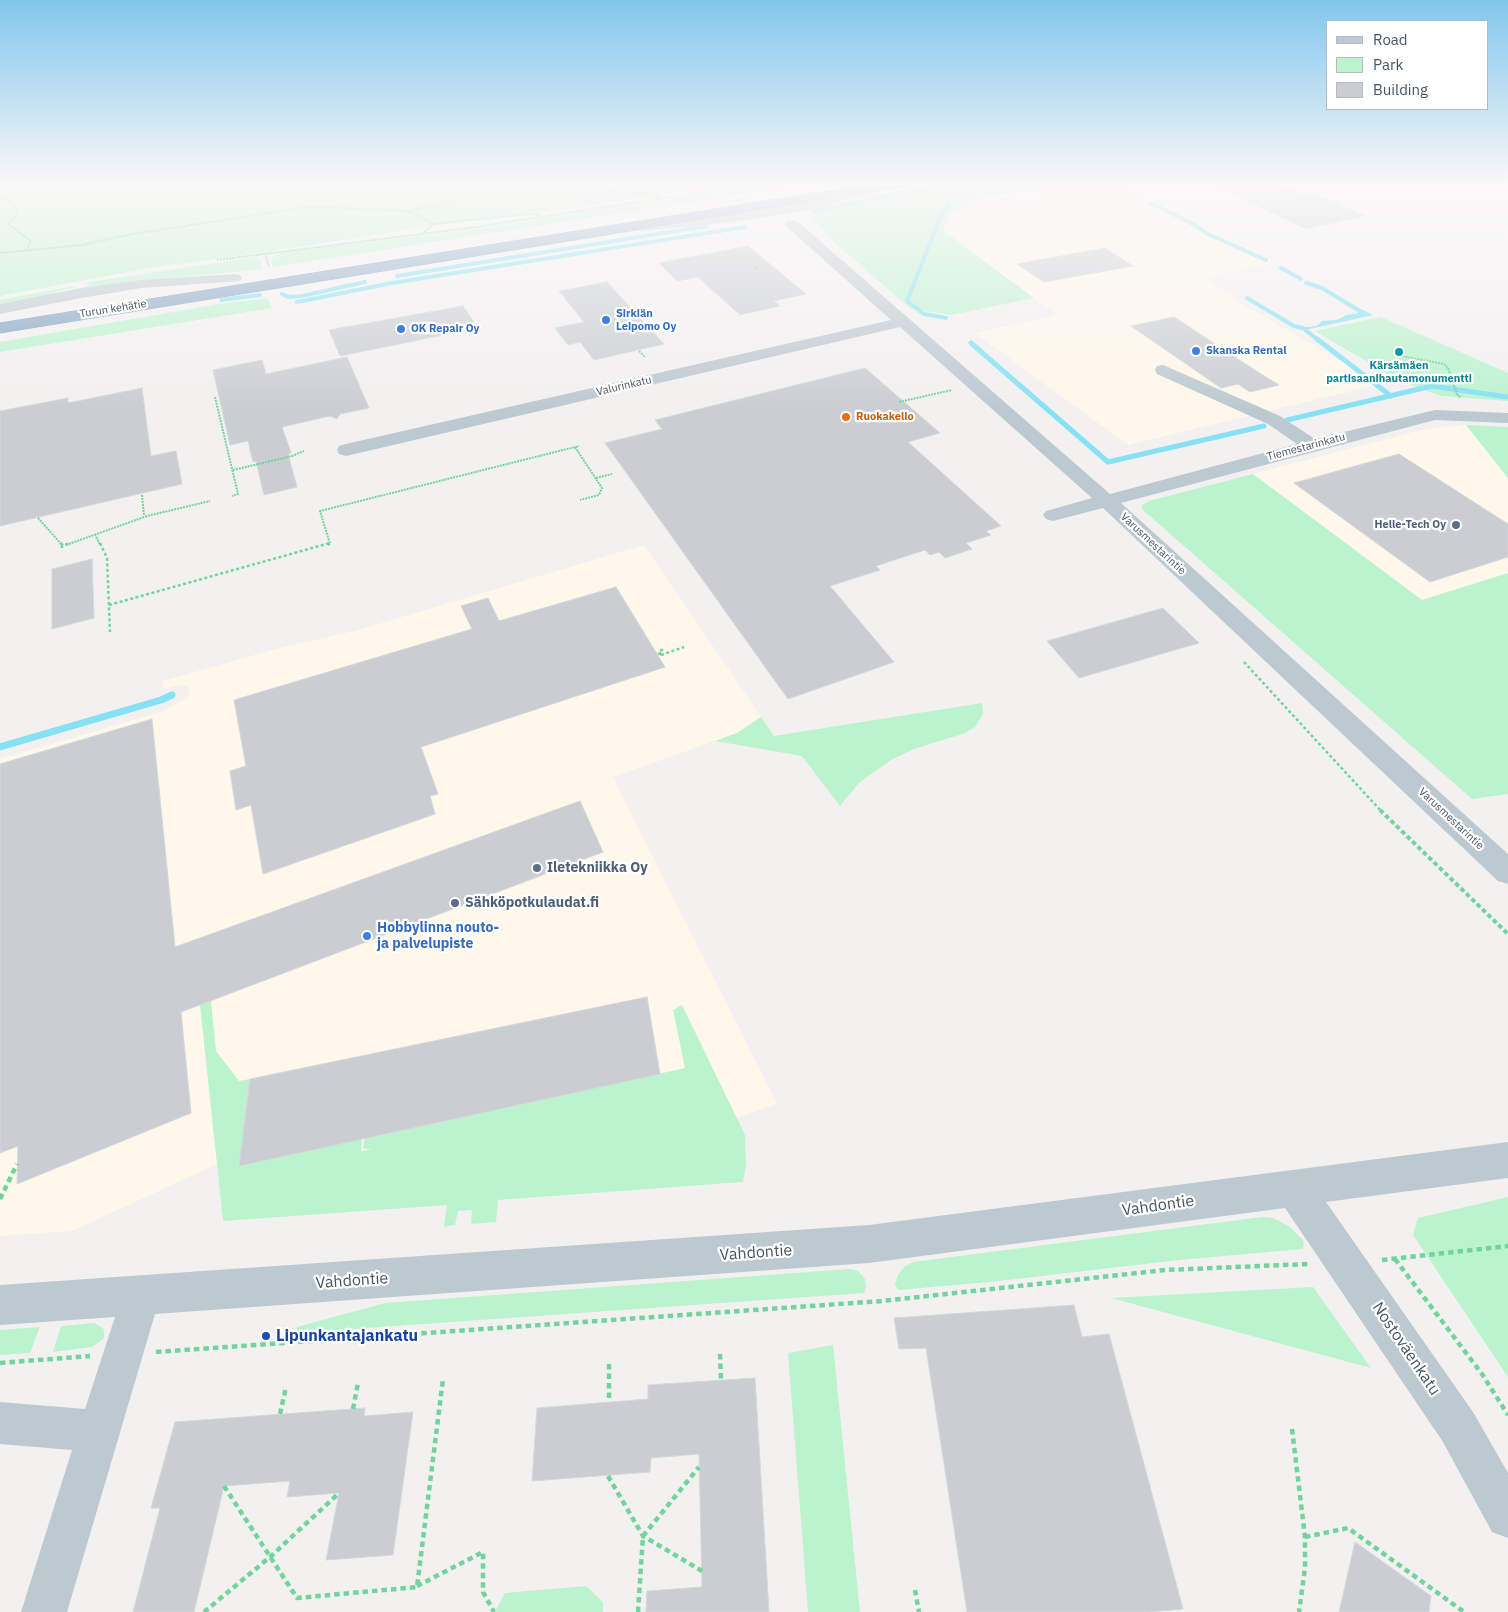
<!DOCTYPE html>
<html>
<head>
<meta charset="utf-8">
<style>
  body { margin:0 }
  #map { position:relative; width:1508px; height:1612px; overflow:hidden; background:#f3f0f0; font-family:"IBM Plex Sans",sans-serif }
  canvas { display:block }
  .legend { position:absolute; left:1326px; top:20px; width:162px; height:90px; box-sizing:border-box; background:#fff; border:1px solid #b5bbbf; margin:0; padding:6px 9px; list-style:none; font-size:15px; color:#465560 }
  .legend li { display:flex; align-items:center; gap:10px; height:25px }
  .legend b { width:25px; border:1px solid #b5bbbf }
</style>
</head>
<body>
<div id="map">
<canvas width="1508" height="1612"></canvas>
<ul class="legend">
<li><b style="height:6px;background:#bdc9d1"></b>Road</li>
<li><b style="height:14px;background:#bcf3cf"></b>Park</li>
<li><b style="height:14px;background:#caced3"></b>Building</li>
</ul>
</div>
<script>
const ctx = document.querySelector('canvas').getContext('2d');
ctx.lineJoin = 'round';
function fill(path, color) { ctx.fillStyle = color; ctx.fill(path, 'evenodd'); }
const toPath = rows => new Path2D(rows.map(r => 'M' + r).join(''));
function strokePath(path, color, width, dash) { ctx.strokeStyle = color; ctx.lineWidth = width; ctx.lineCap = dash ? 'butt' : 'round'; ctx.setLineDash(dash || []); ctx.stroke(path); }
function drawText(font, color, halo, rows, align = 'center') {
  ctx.font = font + ' "IBM Plex Sans",sans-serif'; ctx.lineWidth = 4.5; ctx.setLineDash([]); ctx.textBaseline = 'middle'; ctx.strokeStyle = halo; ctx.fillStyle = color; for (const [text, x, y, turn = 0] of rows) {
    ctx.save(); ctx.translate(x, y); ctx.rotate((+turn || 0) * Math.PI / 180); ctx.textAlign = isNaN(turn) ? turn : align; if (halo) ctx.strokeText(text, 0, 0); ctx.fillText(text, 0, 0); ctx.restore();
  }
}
fill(toPath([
  [1085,182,1117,182,1275,262,1205,278,1247,308,1255,311,1380,384,1128,445,975,333,1057,315,1051,309,1088,301,1048,309,943,231,950,213,1044,197,1034,190],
  [1466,425,1508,478,1508,573,1422,600,1253,474,1425,429],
  [644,545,761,717,737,733,613,777,777,1104,697,1131,223,1221,217,1164,72,1231,0,1236,0,759,164,711,184,699,189,694,190,690,188,686,180,685,164,689,163,681,279,648,355,631]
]), '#fef7ea');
fill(toPath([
  [0,182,743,182,576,207,464,220,307,246,150,268,0,296],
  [781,182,821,182,273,267,271,261,273,257,281,253,471,230],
  [947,182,1085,182,979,198,950,213,943,231,1034,298,951,315,911,309,836,244,814,219,809,209],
  [256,257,261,262,261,269,87,287,89,282],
  [74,286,73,288,55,292,52,295,0,304,0,300],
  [267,298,272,308,0,352,0,342,219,304],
  [1381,317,1508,373,1508,401,1441,396,1398,380,1315,331],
  [1466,425,1508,427,1508,478],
  [1253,474,1422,600,1508,573,1508,794,1472,799,1143,510,1142,505,1149,501],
  [982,703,983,714,975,727,965,733,914,749,891,760,860,782,840,806,802,756,715,741,737,733,761,717,774,736],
  [211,1000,216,1051,239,1081,250,1079,239,1166,362,1139,361,1151,372,1149,363,1149,364,1139,685,1068,673,1010,682,1005,745,1135,746,1165,743,1182,498,1200,496,1222,471,1224,472,1210,458,1211,455,1225,444,1227,447,1205,223,1221,200,1005],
  [1508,1197,1508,1377,1413,1235,1418,1218],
  [1262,1217,1273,1218,1289,1226,1303,1240,1304,1245,1303,1249,1179,1260,990,1282,898,1290,895,1284,898,1275,904,1267,913,1262],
  [850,1269,858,1271,865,1279,866,1287,864,1293,296,1333,297,1327,385,1303],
  [1313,1287,1371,1368,1111,1298],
  [94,1323,103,1328,104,1331,104,1338,98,1343,92,1347,53,1352,61,1326],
  [40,1327,30,1353,0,1355,0,1330],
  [833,1345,860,1612,808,1612,788,1353],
  [586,1586,603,1602,603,1612,495,1612,505,1593]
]), '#bcf3cf');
fill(toPath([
  [1356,307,1373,315,1309,329,1308,330,1320,340,1318,341,1300,328,1317,326,1322,321,1337,320,1346,315,1359,313,1360,311,1355,308]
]), '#86e1f4');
strokePath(toPath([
  [1099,182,1116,184],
  [958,184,969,182],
  [1150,203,1195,225,1208,234,1266,260],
  [816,211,873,198,958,184,947,207,943,211,907,301,924,314,946,318],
  [1281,268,1301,279],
  [397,276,707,226],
  [1306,283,1322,288,1363,313],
  [282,294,288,297,302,296,365,282],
  [1247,298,1294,326,1303,328,1318,340],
  [221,300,260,295],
  [297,302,392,283,745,227]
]), '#86e1f4', 4);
strokePath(toPath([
  [1317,339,1391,396],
  [971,343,1108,462,1264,426],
  [1287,420,1432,386,1508,397]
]), '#86e1f4', 5);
strokePath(toPath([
  [0,747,161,700,172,695]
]), '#86e1f4', 7);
const building = toPath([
  [1207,182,1277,182,1307,195,1314,194,1365,216,1306,229,1207,182],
  [748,246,806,294,774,301,780,306,740,315,698,277,677,281,659,263,748,246],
  [1105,248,1133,266,1044,282,1017,264,1105,248],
  [607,282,664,344,594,360,580,342,568,345,555,328,584,322,559,291,607,282],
  [463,306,478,328,340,356,329,330,463,306],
  [1174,317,1261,374,1279,385,1250,392,1238,384,1221,388,1131,326,1174,317],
  [347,357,369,408,340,414,337,419,330,416,282,427,291,453,288,454,297,487,264,495,256,461,253,462,248,441,230,445,213,370,262,360,266,374,347,357],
  [865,368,940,433,908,442,1001,526,986,531,991,535,966,543,972,549,945,558,939,552,930,555,925,550,876,566,880,570,830,586,894,662,788,699,605,443,662,429,655,420,865,368],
  [142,388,151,456,176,451,182,484,0,526,0,411,68,398,68,403,142,388],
  [1399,454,1508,524,1508,557,1430,582,1294,483,1399,454],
  [92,559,94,618,52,629,52,569,92,559],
  [616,587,665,667,421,747,438,794,430,796,435,814,263,874,251,805,236,810,230,771,246,766,234,700,472,629,461,606,488,598,499,621,616,587],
  [1163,608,1199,643,1079,678,1047,641,1163,608],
  [152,719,175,947,580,801,603,852,181,1012,191,1113,17,1184,18,1146,0,1153,0,764,152,719],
  [647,997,660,1074,239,1166,250,1079,647,997],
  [1074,1305,1082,1337,1109,1334,1183,1609,1149,1612,967,1612,926,1348,899,1349,894,1318,1074,1305],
  [755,1378,769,1612,646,1612,647,1591,702,1587,699,1454,651,1458,650,1472,532,1481,537,1408,648,1399,648,1385,755,1378],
  [365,1408,364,1416,413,1412,393,1555,326,1560,339,1493,287,1497,290,1481,224,1486,194,1612,133,1612,160,1508,151,1508,175,1422,365,1408],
  [1355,1542,1431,1596,1429,1612,1339,1612,1355,1542]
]);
fill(building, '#caced3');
strokePath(building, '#d4d7dc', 1);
const highway = toPath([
  [884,182,914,182,908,186,0,333,0,323,884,182]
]);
strokePath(highway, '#6f90af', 1);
strokePath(toPath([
  [536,182,660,197],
  [0,197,13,204,18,213,8,224,31,241,27,249],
  [409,211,434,224,423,233],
  [434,224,529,214,542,215],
  [0,253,82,245,127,235,307,207,409,211,453,201,468,182],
  [265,253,269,267],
  [217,260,469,228,769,182],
  [754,266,758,270],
  [639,351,645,357],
  [1399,352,1401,356,1444,364,1448,368,1457,394,1461,398],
  [215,397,238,494,232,496],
  [899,402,952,390],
  [575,447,602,488,599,495,580,500],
  [233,470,292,456,304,451],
  [596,478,612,474],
  [142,495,144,516],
  [38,518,62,545],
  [95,534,100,545],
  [66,545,147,516,210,501],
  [328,545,330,544,320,511,579,446]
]), '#71d49f', 2, [2, 1]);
strokePath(toPath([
  [61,543,63,546],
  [100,543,107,558,110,632],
  [62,548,62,546,70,543],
  [109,605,330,543],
  [661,655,684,647],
  [661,655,659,651,662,650,662,653],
  [1244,662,1381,811]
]), '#71d49f', 2.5, [3, 2.5]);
strokePath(toPath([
  [1380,810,1508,934]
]), '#71d49f', 4, [4.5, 3]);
strokePath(toPath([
  [0,1199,17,1164],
  [1395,1259,1482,1374,1508,1415],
  [1382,1260,1508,1246],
  [156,1352,882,1301,1165,1270,1308,1264],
  [720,1354,721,1380],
  [0,1363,90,1356],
  [609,1364,609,1401],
  [353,1409,358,1383],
  [280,1414,286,1387],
  [1292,1429,1305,1537,1305,1568,1299,1612],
  [608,1476,643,1536,702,1571],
  [224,1486,297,1598,417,1587,443,1379],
  [1305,1537,1348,1528,1464,1612],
  [417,1586,483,1552,483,1592,494,1612],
  [915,1590,919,1612],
  [204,1612,270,1557,339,1493],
  [638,1612,643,1536,699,1467]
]), '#71d49f', 4.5, [5.5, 4]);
fill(toPath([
  [881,183,887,187,885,190,817,208,772,216,724,223,641,231,634,227,641,223,724,215,816,200,881,183],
  [792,220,797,221,1110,494,1297,444,1268,424,1157,374,1155,370,1157,366,1163,365,1280,416,1315,439,1435,410,1508,413,1508,423,1435,420,1121,503,1508,854,1508,884,1498,881,1103,508,1053,521,1046,519,1043,515,1046,511,1092,498,900,327,346,456,339,454,337,450,339,446,346,444,891,320,787,227,785,224,787,221,792,220],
  [235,274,240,275,242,278,240,281,142,288,81,298,0,314,0,304,81,288,142,280,235,274],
  [1508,1142,1508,1178,1326,1202,1473,1412,1508,1473,1508,1538,1492,1532,1443,1442,1285,1208,869,1263,155,1314,67,1612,21,1612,72,1450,0,1444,0,1402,85,1409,115,1317,0,1325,0,1285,869,1225,1508,1142]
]), '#bdc9d1');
fill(highway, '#84a5c3');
strokePath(toPath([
  [658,654,662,653]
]), '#71d49f', 2.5, [3, 2.5]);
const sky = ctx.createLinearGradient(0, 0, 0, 408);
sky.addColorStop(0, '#81c6ed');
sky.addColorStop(0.45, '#faf8f8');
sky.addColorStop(1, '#faf8f800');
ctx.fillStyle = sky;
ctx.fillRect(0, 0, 1508, 408);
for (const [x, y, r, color] of [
  [606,320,5,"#3f7fe0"],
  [401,329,5,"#3f7fe0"],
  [1196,351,5,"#3f7fe0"],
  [1399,352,5,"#0f9aa8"],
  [846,417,5,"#e8710a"],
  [1456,525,5,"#5c6f8a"],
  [537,868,5,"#5c6f8a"],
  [455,903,5,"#5c6f8a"],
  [367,936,5,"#3f7fe0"],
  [266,1336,5,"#1a4fb4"]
]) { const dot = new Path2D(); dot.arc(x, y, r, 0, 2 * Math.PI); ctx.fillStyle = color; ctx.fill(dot); strokePath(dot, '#fff', 2); }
drawText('11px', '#465560', '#fff', [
  ["Turun kehätie",113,309,-9],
  ["Valurinkatu",624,386,-13],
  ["Tiemestarinkatu",1306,447,-15],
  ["Varusmestarintie",1153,544,43],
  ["Varusmestarintie",1451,819,43]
]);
drawText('bold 11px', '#366cbe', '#fff', [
  ["Sirkiän",616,314],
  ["Leipomo Oy",616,327],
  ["OK Repair Oy",411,329],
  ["Skanska Rental",1206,351]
], 'left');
drawText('bold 11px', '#0d838f', '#fff', [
  ["Kärsämäen",1399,366],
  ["partisaanihautamonumentti",1399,379]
]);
drawText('bold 11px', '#c56008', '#fff', [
  ["Ruokakello",856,417]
], 'left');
drawText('bold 11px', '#4e5e75', '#fff', [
  ["Helle-Tech Oy",1446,525]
], 'right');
drawText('bold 14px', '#4e5e75', '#fff', [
  ["Iletekniikka Oy",547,868],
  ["Sähköpotkulaudat.fi",465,903]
], 'left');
drawText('bold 14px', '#366cbe', '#fff', [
  ["Hobbylinna nouto-",377,928],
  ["ja palvelupiste",377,944]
], 'left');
drawText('16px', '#465560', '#fff', [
  ["Vahdontie",1158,1206,-8],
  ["Vahdontie",756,1253,-4],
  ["Vahdontie",352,1281,-4],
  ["Nostoväenkatu",1406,1349,56]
]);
drawText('bold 16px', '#164399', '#fff', [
  ["Lipunkantajankatu",276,1336]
], 'left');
</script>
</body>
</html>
